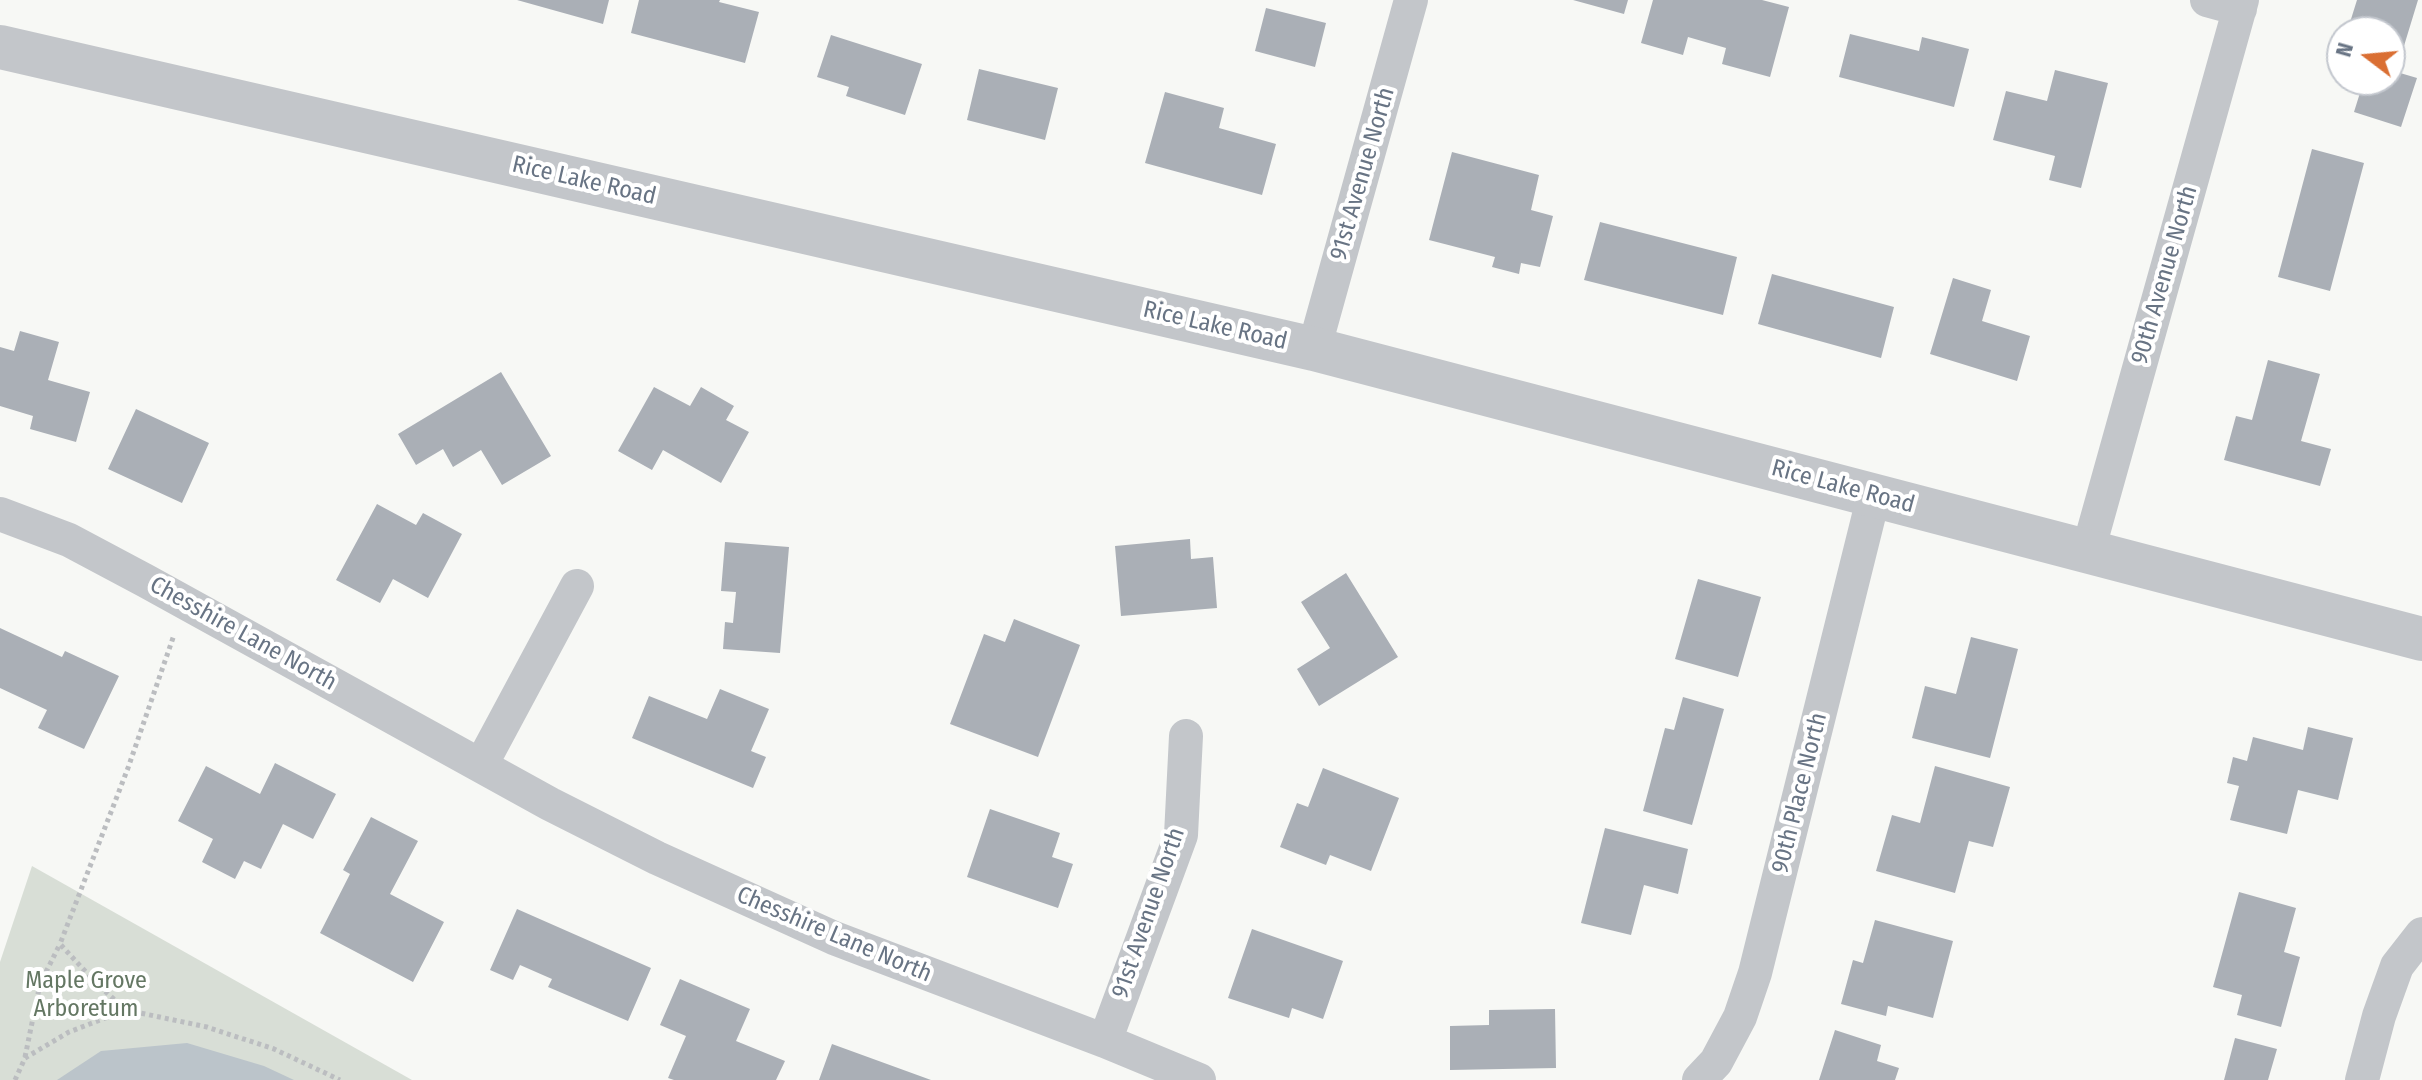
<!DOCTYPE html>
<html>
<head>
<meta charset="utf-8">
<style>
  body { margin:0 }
  #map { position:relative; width:2422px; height:1080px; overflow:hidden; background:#f7f8f5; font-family:"Fira Sans Condensed",sans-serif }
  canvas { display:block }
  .north { position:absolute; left:2326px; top:16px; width:80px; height:80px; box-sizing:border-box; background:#fff; border:2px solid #c3c7ce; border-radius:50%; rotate:286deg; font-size:22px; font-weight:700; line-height:32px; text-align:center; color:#687484 }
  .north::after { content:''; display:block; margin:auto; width:28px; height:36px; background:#da6f33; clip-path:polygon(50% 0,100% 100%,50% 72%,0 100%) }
</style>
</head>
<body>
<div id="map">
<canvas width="2422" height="1080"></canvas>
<div class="north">N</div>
</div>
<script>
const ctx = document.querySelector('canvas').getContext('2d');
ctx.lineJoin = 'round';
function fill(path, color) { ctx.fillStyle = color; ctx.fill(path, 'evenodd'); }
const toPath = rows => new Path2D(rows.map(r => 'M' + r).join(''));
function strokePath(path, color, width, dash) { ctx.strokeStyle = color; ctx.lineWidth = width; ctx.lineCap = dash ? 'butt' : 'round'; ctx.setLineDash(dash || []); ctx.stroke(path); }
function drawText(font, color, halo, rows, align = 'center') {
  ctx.font = font + ' "Fira Sans Condensed",sans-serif'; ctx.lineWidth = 8; ctx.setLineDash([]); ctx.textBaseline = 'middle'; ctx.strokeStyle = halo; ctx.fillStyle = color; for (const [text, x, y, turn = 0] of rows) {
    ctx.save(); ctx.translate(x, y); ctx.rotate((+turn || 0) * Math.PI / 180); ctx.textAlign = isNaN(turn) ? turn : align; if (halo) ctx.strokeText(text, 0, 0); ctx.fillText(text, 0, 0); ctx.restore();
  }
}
fill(toPath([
  [32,866,412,1080,0,1080,0,962]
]), '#d8ded6');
fill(toPath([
  [187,1043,264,1066,294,1080,57,1080,101,1051]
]), '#bbc4ca');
fill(toPath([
  [517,0,609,0,603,24],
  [639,0,720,0,719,2,759,12,745,63,631,33],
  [1573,0,1628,0,1624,14],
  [1653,0,1762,0,1789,7,1770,77,1722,64,1726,48,1688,37,1683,55,1641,43],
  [2357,0,2418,0,2400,59,2390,56,2390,32,2347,32],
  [1266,8,1326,23,1315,67,1255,51],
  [1850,34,1919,51,1922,37,1969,49,1954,107,1839,77],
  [831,35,922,64,905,115,846,96,849,87,817,77],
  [979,69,1058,88,1045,140,967,120],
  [2055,70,2108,83,2081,188,2049,180,2055,156,1993,140,2006,91,2047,101],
  [2390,70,2417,78,2401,127,2354,112,2364,80,2390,80],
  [1165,92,1224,108,1219,128,1276,144,1262,195,1145,163],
  [2312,149,2364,163,2330,291,2278,277],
  [1452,152,1539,175,1531,210,1553,216,1540,267,1521,263,1519,274,1492,267,1495,257,1429,240],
  [1600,222,1737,257,1723,315,1584,280],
  [1772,274,1894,307,1881,358,1758,324],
  [1953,278,1991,290,1982,321,2030,336,2017,381,1930,354],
  [20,331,59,342,48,380,90,392,76,442,30,429,33,416,0,406,0,347,14,351],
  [2268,360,2320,374,2301,441,2331,449,2320,486,2224,460,2236,416,2252,420],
  [501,372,551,456,502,485,481,450,453,467,443,449,416,465,398,434],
  [654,387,690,406,701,387,734,406,726,420,749,432,721,483,663,450,652,470,618,451],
  [136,409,209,443,182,503,108,469],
  [377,504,416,525,423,513,462,534,428,598,393,579,380,603,336,580],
  [1190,539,1191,559,1213,557,1217,608,1121,616,1115,546],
  [725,542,789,547,780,653,723,649,725,622,733,623,736,592,721,591],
  [1346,573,1398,657,1319,706,1297,669,1330,648,1301,602],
  [1698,579,1761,597,1738,677,1675,659],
  [1014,619,1080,645,1038,757,950,724,984,634,1005,642],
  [0,628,62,657,65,651,119,676,84,749,38,728,47,710,0,688],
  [1971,637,2018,649,1990,758,1912,738,1925,686,1956,694],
  [720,689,769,709,751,751,766,757,753,788,632,738,649,696,707,719],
  [1683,697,1724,709,1692,825,1643,811,1665,728,1674,730],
  [2308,727,2353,738,2338,800,2298,790,2287,834,2230,820,2239,786,2227,783,2233,757,2247,761,2253,737,2303,750],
  [275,763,336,794,313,839,283,824,261,869,244,861,235,879,202,862,213,839,178,821,206,766,260,794],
  [1935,766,2010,787,1993,847,1969,841,1955,893,1876,871,1892,815,1920,823],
  [1323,768,1399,798,1371,871,1330,855,1326,865,1280,847,1297,803,1308,807],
  [990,809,1060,833,1052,857,1073,864,1058,908,967,877],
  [371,817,418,841,390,894,444,922,413,982,320,933,350,874,343,870],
  [1605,828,1688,849,1678,894,1644,885,1631,935,1581,923],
  [2239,892,2296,908,2284,952,2300,957,2281,1027,2237,1015,2242,995,2213,987],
  [517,909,651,968,628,1021,548,987,552,979,520,965,513,980,490,970],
  [1875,920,1953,941,1933,1018,1888,1006,1886,1016,1841,1004,1853,960,1863,963],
  [1252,929,1343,961,1323,1019,1292,1008,1289,1018,1228,998],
  [680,979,750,1009,736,1041,785,1061,776,1080,674,1080,668,1078,686,1036,660,1025],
  [1555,1009,1556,1068,1450,1070,1450,1026,1489,1025,1489,1010],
  [1835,1030,1881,1045,1877,1061,1899,1068,1895,1080,1819,1080],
  [2235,1038,2277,1049,2268,1080,2224,1080],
  [832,1044,931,1080,819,1080]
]), '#aaafb6');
strokePath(toPath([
  [126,1010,97,984,60,944,128,768,174,635],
  [25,1057,40,984,60,944],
  [15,1080,25,1058,69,1032,126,1010,207,1027,274,1049,340,1080]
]), '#bbbdc0', 5, [4, 4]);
strokePath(toPath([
  [2207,0,2240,9],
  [1314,349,1411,0],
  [0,514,69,540,146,581,550,804,657,858,834,938,1105,1041,1199,1080],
  [2088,551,2242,0],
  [481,765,577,586],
  [1105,1041,1181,835,1186,736],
  [1699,1080,1716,1062,1740,1017,1755,973,1874,495],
  [2362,1080,2379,1016,2397,966,2422,934]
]), '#c3c6ca', 34);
strokePath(toPath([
  [0,47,1314,349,2422,639]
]), '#c3c6ca', 44);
drawText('24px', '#687484', '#fff', [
  ["91st Avenue North",1363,174,-74],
  ["Rice Lake Road",584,181,13],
  ["90th Avenue North",2165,275,-74],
  ["Rice Lake Road",1215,326,13],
  ["Rice Lake Road",1843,487,15],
  ["Chesshire Lane North",243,634,29],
  ["90th Place North",1800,793,-76],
  ["91st Avenue North",1149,913,-71],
  ["Chesshire Lane North",834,935,23]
]);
drawText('24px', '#647763', '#fff', [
  ["Maple Grove",86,981],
  ["Arboretum",86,1009]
]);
</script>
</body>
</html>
